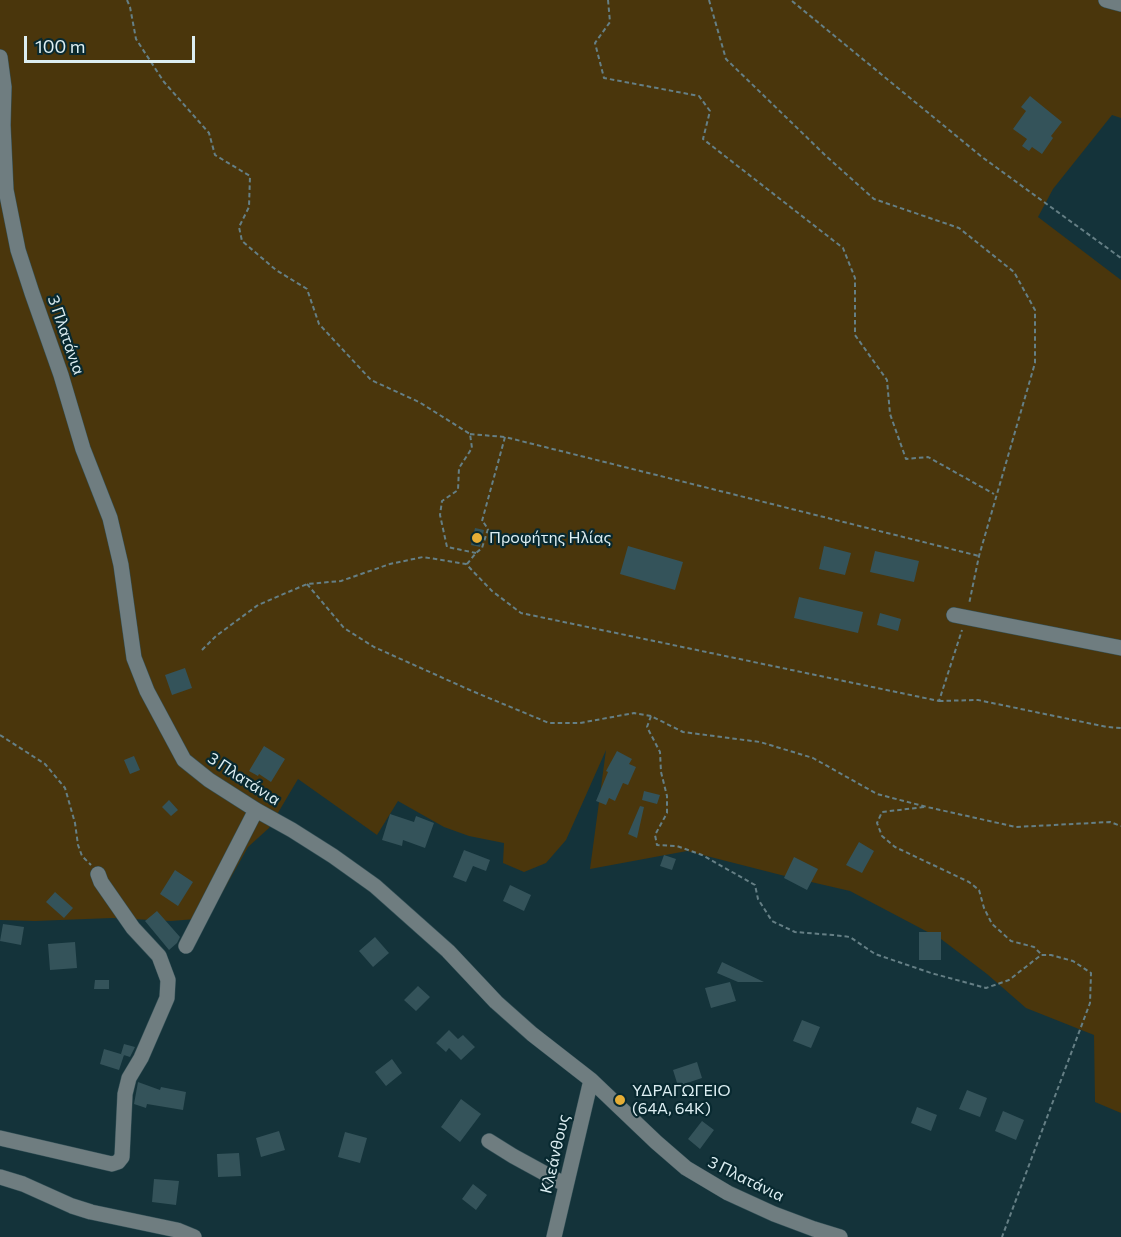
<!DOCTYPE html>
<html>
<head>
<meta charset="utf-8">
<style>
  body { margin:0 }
  #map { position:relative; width:1121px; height:1237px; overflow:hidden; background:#14333a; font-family:Commissioner,sans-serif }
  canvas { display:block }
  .scale { position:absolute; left:24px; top:36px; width:171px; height:27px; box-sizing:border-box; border:3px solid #ddeef2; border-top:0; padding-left:8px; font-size:18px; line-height:21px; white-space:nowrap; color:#ddeef2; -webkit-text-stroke:4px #082930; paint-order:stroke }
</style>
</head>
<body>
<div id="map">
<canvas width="1121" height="1237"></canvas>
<div class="scale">100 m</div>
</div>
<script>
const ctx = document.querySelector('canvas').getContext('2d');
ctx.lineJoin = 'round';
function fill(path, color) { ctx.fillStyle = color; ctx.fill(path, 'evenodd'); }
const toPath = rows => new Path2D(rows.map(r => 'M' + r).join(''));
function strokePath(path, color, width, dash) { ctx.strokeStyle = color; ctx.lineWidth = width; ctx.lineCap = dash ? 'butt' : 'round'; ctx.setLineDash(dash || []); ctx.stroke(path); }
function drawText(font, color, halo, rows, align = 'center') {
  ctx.font = font + ' Commissioner,sans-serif'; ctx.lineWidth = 4.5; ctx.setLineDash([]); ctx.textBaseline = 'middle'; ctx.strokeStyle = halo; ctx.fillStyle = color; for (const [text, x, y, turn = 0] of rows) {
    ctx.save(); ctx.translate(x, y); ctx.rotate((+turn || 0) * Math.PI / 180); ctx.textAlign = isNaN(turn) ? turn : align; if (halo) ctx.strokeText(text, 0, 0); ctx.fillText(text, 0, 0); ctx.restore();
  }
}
fill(toPath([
  [0,0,1121,0,1121,118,1112,115,1053,189,1038,217,1121,280,1121,1113,1095,1102,1094,1035,1026,1008,987,974,941,939,850,891,781,875,687,851,590,869,606,750,566,840,546,863,524,872,503,863,504,843,469,836,444,827,398,801,377,835,298,779,269,828,248,847,208,918,171,921,112,918,35,921,0,920]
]), '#4a360c');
fill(toPath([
  [1030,96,1062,122,1051,136,1053,138,1042,154,1032,147,1029,151,1022,146,1027,139,1013,129,1026,111,1021,107],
  [475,528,484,530,480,547,471,545],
  [628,546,683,562,675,590,620,574],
  [824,546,851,553,845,575,819,569],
  [875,551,919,561,914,582,870,572],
  [799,597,863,612,858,633,794,618],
  [880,613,901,619,898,631,877,625],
  [185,668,192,688,172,695,165,675],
  [264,746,285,759,271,782,259,774,258,776,249,771],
  [617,751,632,759,629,764,636,767,628,785,623,783,615,801,609,798,606,805,596,801,608,772,606,771],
  [134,756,140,770,130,774,124,760],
  [644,791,660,795,657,804,642,800],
  [169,800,178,810,171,816,162,807],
  [640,806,644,807,637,838,628,834],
  [390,814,414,822,416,816,434,823,425,848,403,840,402,846,382,840],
  [859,842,874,851,862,873,846,865],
  [464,850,490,860,486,871,473,866,466,882,453,877],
  [664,855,676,859,672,870,660,866],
  [794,857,818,869,807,890,784,878],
  [175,870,193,882,178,906,160,894],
  [510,885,531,895,524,911,503,901],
  [55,892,73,908,64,918,46,902],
  [157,911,180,937,177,943,169,950,145,921],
  [3,924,24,927,21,945,0,941],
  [919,932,941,932,941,960,919,960],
  [375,937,389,953,373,967,359,951],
  [75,942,77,968,50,970,48,944],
  [722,962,764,982,738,982,717,973],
  [95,980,109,980,109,989,94,989],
  [730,982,736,1001,711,1008,705,988],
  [418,986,430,997,416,1011,404,1000],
  [802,1020,820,1027,811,1048,793,1041],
  [449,1030,458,1039,463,1035,475,1047,461,1060,449,1048,446,1052,436,1043],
  [124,1044,135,1047,130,1057,121,1054],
  [104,1049,124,1055,119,1070,100,1064],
  [392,1059,402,1073,386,1086,375,1072],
  [697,1062,702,1078,678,1086,673,1070],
  [138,1082,160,1090,161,1087,186,1092,183,1110,147,1104,146,1108,134,1104],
  [967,1090,987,1098,980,1117,959,1109],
  [461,1099,481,1114,460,1142,441,1127],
  [917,1107,937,1115,931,1131,911,1123],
  [1003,1111,1024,1120,1016,1140,995,1131],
  [702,1121,714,1130,700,1149,688,1139],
  [279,1131,285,1150,261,1157,256,1138],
  [345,1132,367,1138,360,1163,338,1157],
  [239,1153,241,1176,218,1177,217,1154],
  [154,1179,179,1181,176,1205,152,1202],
  [473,1184,487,1195,476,1210,462,1199]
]), '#34535a');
const minor = toPath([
  [1106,0,1121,4],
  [0,57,4,87,3,125,6,190,18,250,32,293,61,375,83,449,110,518,121,565,134,658,147,691,184,760,209,780,256,810,292,830,333,856,375,886,448,951,496,1002,532,1034,591,1080,656,1142,686,1168,728,1193,774,1214,814,1229,840,1237],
  [954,615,1121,648],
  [186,946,256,810],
  [0,1138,112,1164,118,1162,122,1157,125,1094,129,1078,141,1058,167,998,168,980,159,956,133,928,101,882,98,874],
  [489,1141,513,1156,566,1185],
  [0,1177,23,1184,72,1206,91,1212,177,1230,194,1237],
  [554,1237,591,1080]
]);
strokePath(minor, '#345157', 16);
strokePath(toPath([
  [127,0,130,7,136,39,164,82,209,133,215,155,250,176,249,207,239,227,242,241,276,270,307,289,319,324,371,380,419,402,470,434,472,448,459,468,458,490,442,501,440,515,447,547,476,553],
  [608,0,610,22,595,43,604,78,699,96,710,111,703,139,843,248,855,278,855,335,887,380,890,414,906,459,928,457,994,494],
  [709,0,726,59,825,155,874,199,959,228,1014,272,1035,310,1035,363,979,556,969,604],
  [792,1,982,157,1121,258],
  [470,434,505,437],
  [482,521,505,437,979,556],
  [467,564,476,553,482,548,488,529,482,520],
  [307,584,344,628,374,647,472,691,549,723,580,723,634,713,651,716,683,732,760,742,813,758,877,794,927,807,1016,827,1110,822,1121,826],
  [202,650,216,636,258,605,307,584,341,581,390,564,423,557,466,564,492,591,521,613,939,701,962,630],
  [939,701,978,700,1107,727,1121,728],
  [651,716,647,727,660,752,661,772,667,796,667,813,655,835,657,845,677,846,702,855,755,885,758,899,772,921,795,932,833,935,850,937,875,954,931,973,986,988,1009,980,1041,955,1051,955,1073,961,1091,973,1090,1003,1002,1237],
  [0,735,45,764,65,788,75,823,78,845,82,856,91,865],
  [924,807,882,812,877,823,882,836,895,847,969,882,979,890,984,908,992,924,1011,941,1034,947,1041,954]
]), '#657f85', 2, [4.5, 3]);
strokePath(minor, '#6f7d80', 15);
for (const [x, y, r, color] of [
  [477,538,6,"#e5ad35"],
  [620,1100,6,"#e5ad35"]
]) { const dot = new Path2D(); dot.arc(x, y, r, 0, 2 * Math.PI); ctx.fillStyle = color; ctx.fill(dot); strokePath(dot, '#082930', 2); }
drawText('16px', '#ddeef2', '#082930', [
  ["3 Πλατάνια",66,335,71],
  ["3 Πλατάνια",244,779,33],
  ["Κλεάνθους",555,1154,-77],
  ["3 Πλατάνια",746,1179,26]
]);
drawText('16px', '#ddeef2', '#082930', [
  ["Προφήτης Ηλίας",489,538],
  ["ΥΔΡΑΓΩΓΕΙΟ",632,1091],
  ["(64Α, 64Κ)",632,1109]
], 'left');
</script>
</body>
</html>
